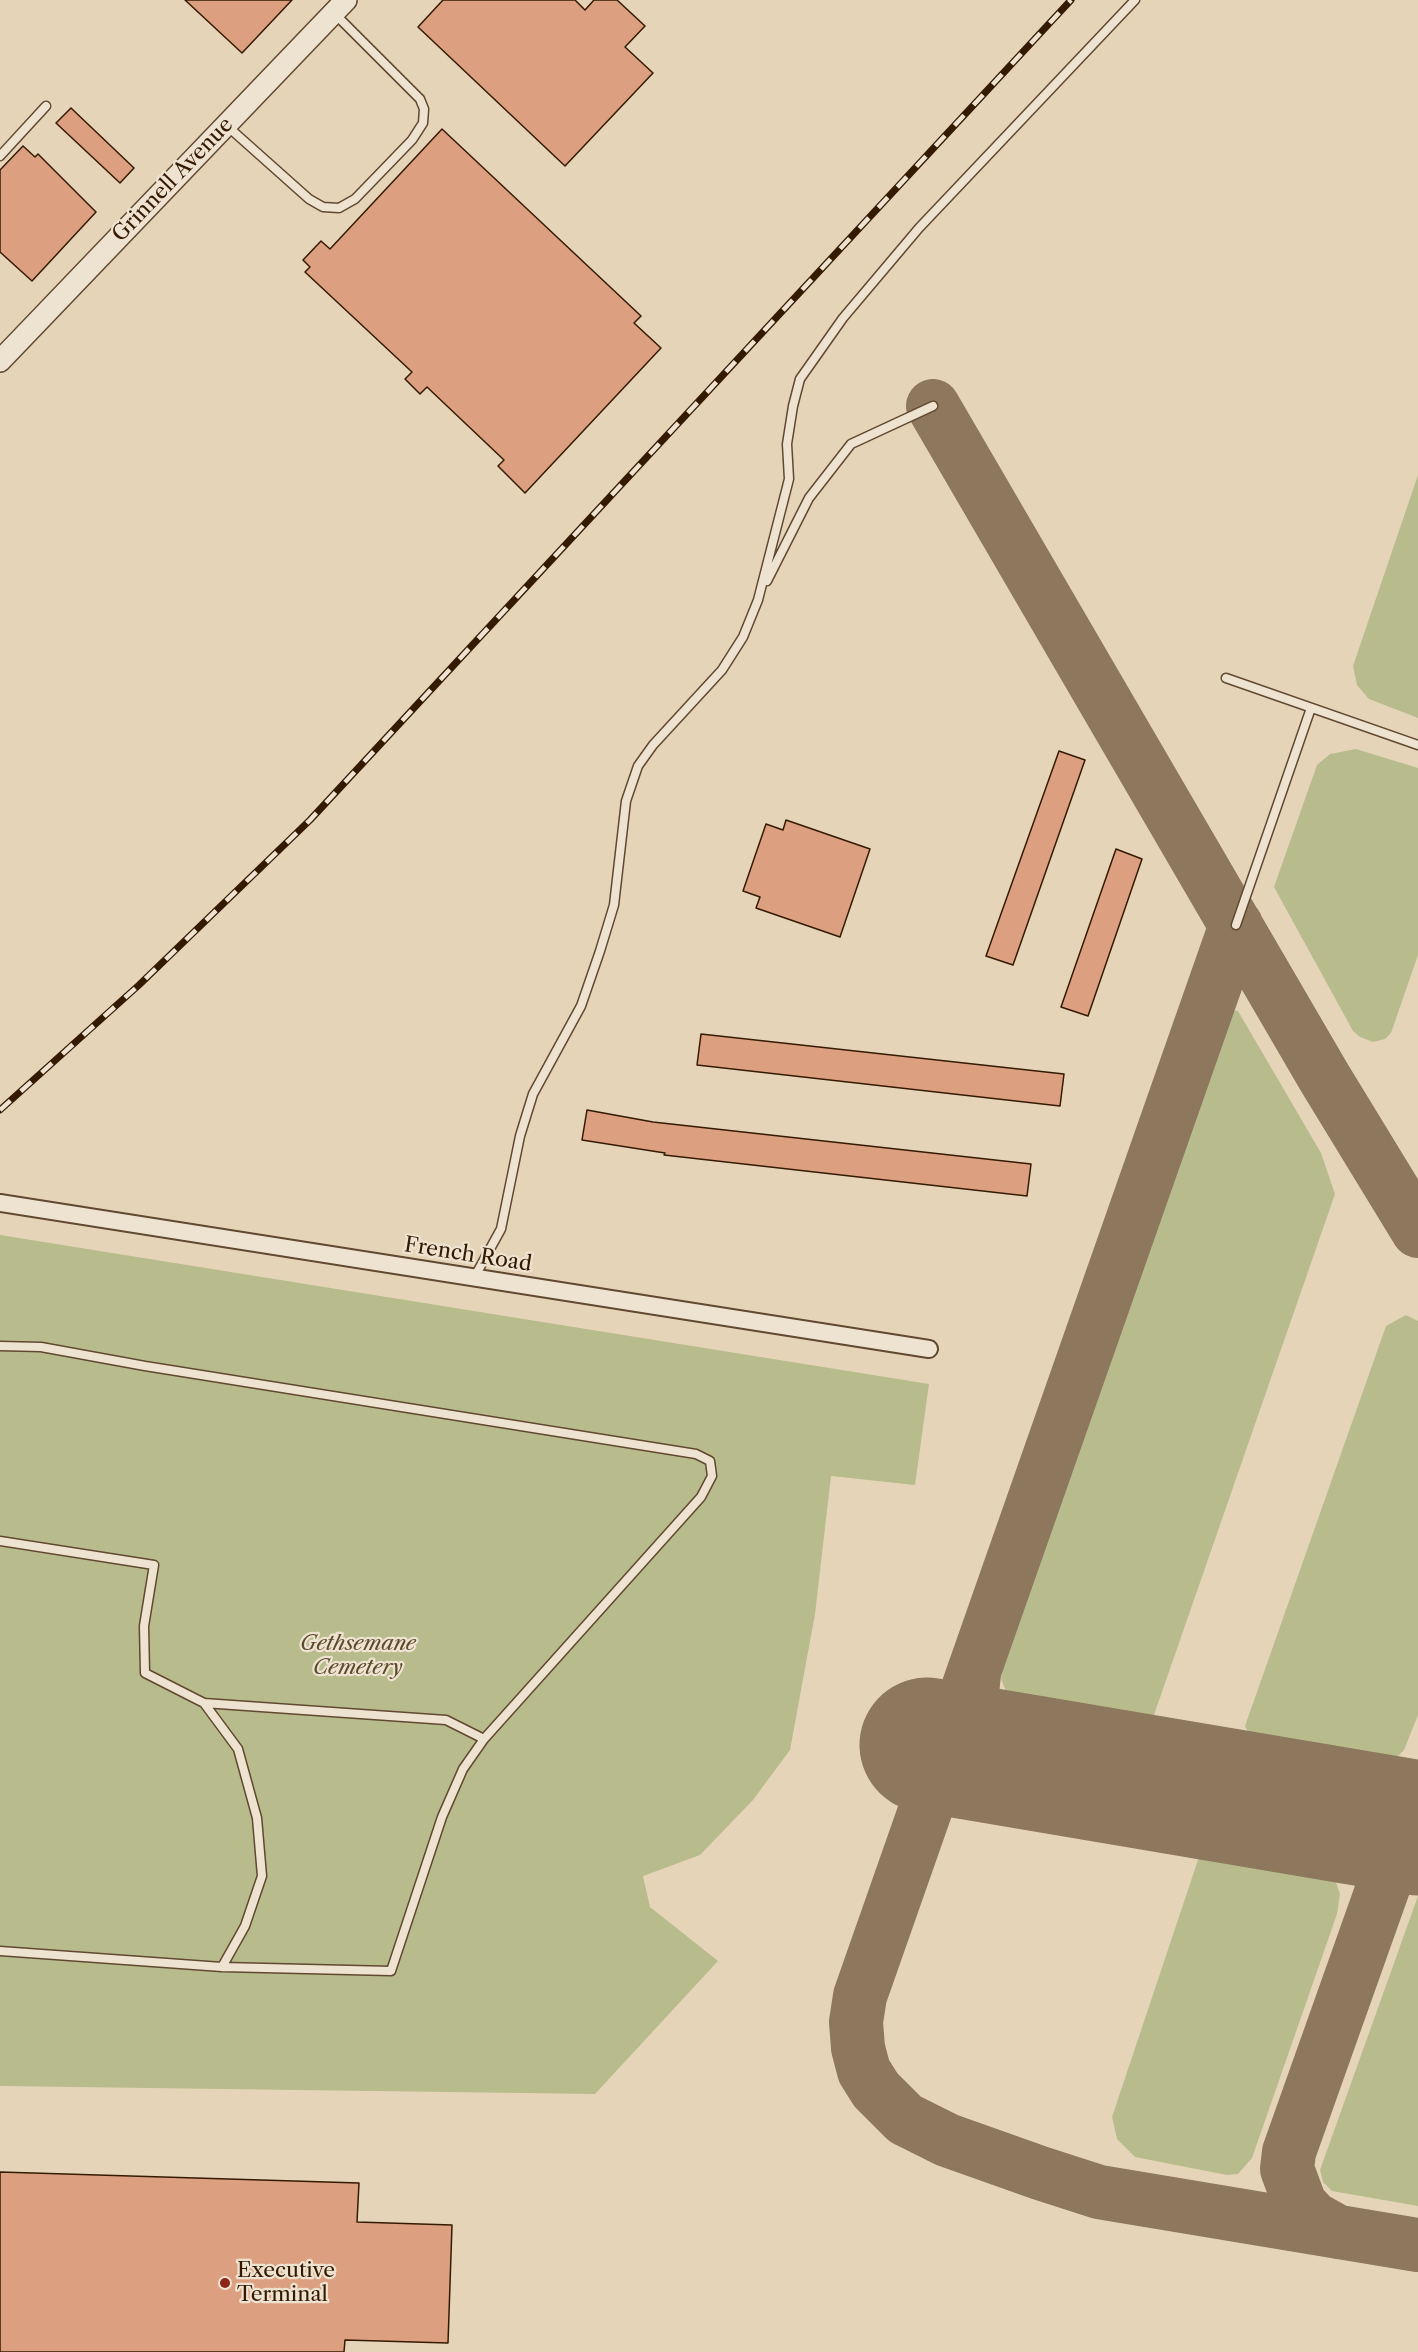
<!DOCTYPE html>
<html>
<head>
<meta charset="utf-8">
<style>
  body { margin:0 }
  canvas { display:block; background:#e5d4b8 }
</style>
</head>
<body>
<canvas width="1418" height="2352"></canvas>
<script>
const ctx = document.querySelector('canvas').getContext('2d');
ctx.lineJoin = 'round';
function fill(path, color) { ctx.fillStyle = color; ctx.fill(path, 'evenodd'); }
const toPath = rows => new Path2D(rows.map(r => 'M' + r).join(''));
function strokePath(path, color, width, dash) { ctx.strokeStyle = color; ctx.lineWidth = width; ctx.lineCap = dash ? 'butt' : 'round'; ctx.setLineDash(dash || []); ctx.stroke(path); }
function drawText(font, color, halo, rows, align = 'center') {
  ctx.font = font + ' "Libre Caslon Text",serif'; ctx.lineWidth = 4.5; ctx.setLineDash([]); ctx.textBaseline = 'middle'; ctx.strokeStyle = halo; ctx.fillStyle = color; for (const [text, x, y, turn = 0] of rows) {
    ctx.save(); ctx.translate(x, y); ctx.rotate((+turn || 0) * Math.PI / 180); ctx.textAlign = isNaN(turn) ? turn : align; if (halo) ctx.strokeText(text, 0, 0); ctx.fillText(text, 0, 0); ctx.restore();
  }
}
fill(toPath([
  [1418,475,1418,718,1369,699,1357,685,1353,666],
  [1356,749,1418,768,1418,955,1391,1033,1385,1039,1373,1042,1360,1037,1353,1031,1274,887,1317,765,1330,754],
  [1232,1010,1238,1011,1321,1153,1335,1194,1147,1735,1036,1717,1021,1710,1009,1698,1001,1679,1003,1658],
  [0,1235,929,1384,915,1485,831,1476,815,1614,790,1750,753,1800,700,1855,643,1876,650,1907,718,1961,595,2094,0,2086],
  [1406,1315,1418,1321,1418,1715,1404,1750,1395,1759,1378,1767,1365,1768,1257,1752,1245,1726,1386,1326],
  [1231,1841,1315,1856,1332,1871,1340,1894,1337,1914,1252,2158,1238,2174,1227,2175,1135,2157,1117,2139,1112,2117,1199,1857],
  [1418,1896,1418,2206,1332,2191,1323,2182,1320,2170]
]), '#b8bc8c');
strokePath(toPath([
  [933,406,1324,1077,1418,1231],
  [1236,925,860,1996,856,2022,858,2048,864,2071,876,2090,905,2119,947,2140,1040,2173,1099,2192,1418,2245],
  [974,1674,972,1693,976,1723,991,1747,1006,1758],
  [1338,2232,1313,2218,1300,2204,1287,2169,1289,2152,1418,1789]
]), '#8d775d', 54);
strokePath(toPath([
  [927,1745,1418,1828]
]), '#8d775d', 135);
const building = toPath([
  [185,0,292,0,242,53,185,0],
  [443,0,575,0,585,10,594,0,617,0,645,26,625,47,653,73,565,166,418,27,443,0],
  [71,108,134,168,120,183,56,123,71,108],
  [442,129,641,316,634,323,661,348,525,493,498,466,504,460,427,387,420,394,405,379,412,372,305,272,310,267,303,260,321,241,330,249,442,129],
  [23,146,35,157,38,154,96,212,32,281,0,252,0,170,23,146],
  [1059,751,1085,760,1013,965,986,956,1059,751],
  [786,820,870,849,840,937,756,908,760,897,743,891,766,824,783,830,786,820],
  [1116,849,1142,859,1088,1016,1061,1007,1116,849],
  [701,1034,1064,1074,1060,1106,697,1065,701,1034],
  [587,1110,653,1122,1031,1164,1027,1196,664,1155,665,1153,582,1140,587,1110],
  [0,2172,359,2183,357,2222,452,2225,448,2343,345,2340,344,2352,0,2352,0,2172]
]);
fill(building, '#dca081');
strokePath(building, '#351a02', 1.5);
const service = toPath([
  [226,125,309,199,323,207,339,208,355,199,412,140,423,123,424,109,420,99,334,13],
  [0,156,46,106],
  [767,581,809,498,851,444,933,406],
  [1226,678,1418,745],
  [1236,925,1311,708],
  [474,1278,501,1229,520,1136,533,1094,581,1006,600,951,614,905,626,801,638,766,653,745,722,670,743,637,758,600,789,479,787,444,793,406,800,379,843,318,919,228,1135,0],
  [0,1346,41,1347,145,1366,696,1454,710,1461,712,1476,701,1497,484,1739,463,1769,442,1817,391,1971,222,1967,0,1951],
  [0,1541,154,1565,144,1626,145,1673,204,1703,446,1720,484,1739],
  [204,1703,238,1749,257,1818,262,1876,245,1926,222,1967]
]);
const minor = toPath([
  [0,1203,929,1349]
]);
const tertiary = toPath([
  [0,361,346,0]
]);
strokePath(service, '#614830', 11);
strokePath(minor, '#614830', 20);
strokePath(tertiary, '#614830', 24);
strokePath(service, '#eee3d1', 8);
strokePath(minor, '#eee3d1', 16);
strokePath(tertiary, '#eee3d1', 21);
const rail = toPath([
  [0,1110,139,985,310,820,1071,0]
]);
strokePath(rail, '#351a02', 7);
strokePath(rail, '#eee3d1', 4.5, [14]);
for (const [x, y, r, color] of [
  [225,2283,6,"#8f2418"]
]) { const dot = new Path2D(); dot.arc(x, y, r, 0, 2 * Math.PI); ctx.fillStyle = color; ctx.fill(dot); strokePath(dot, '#eee3d1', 2); }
drawText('21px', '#351a02', '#eee3d1', [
  ["Grinnell Avenue",173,180,-46],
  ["French Road",468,1255,9]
]);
drawText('italic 21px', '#5c4b2b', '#eee3d1', [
  ["Gethsemane",358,1644],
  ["Cemetery",358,1668]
]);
drawText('21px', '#351a02', '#eee3d1', [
  ["Executive",237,2271],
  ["Terminal",237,2295]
], 'left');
</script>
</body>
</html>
